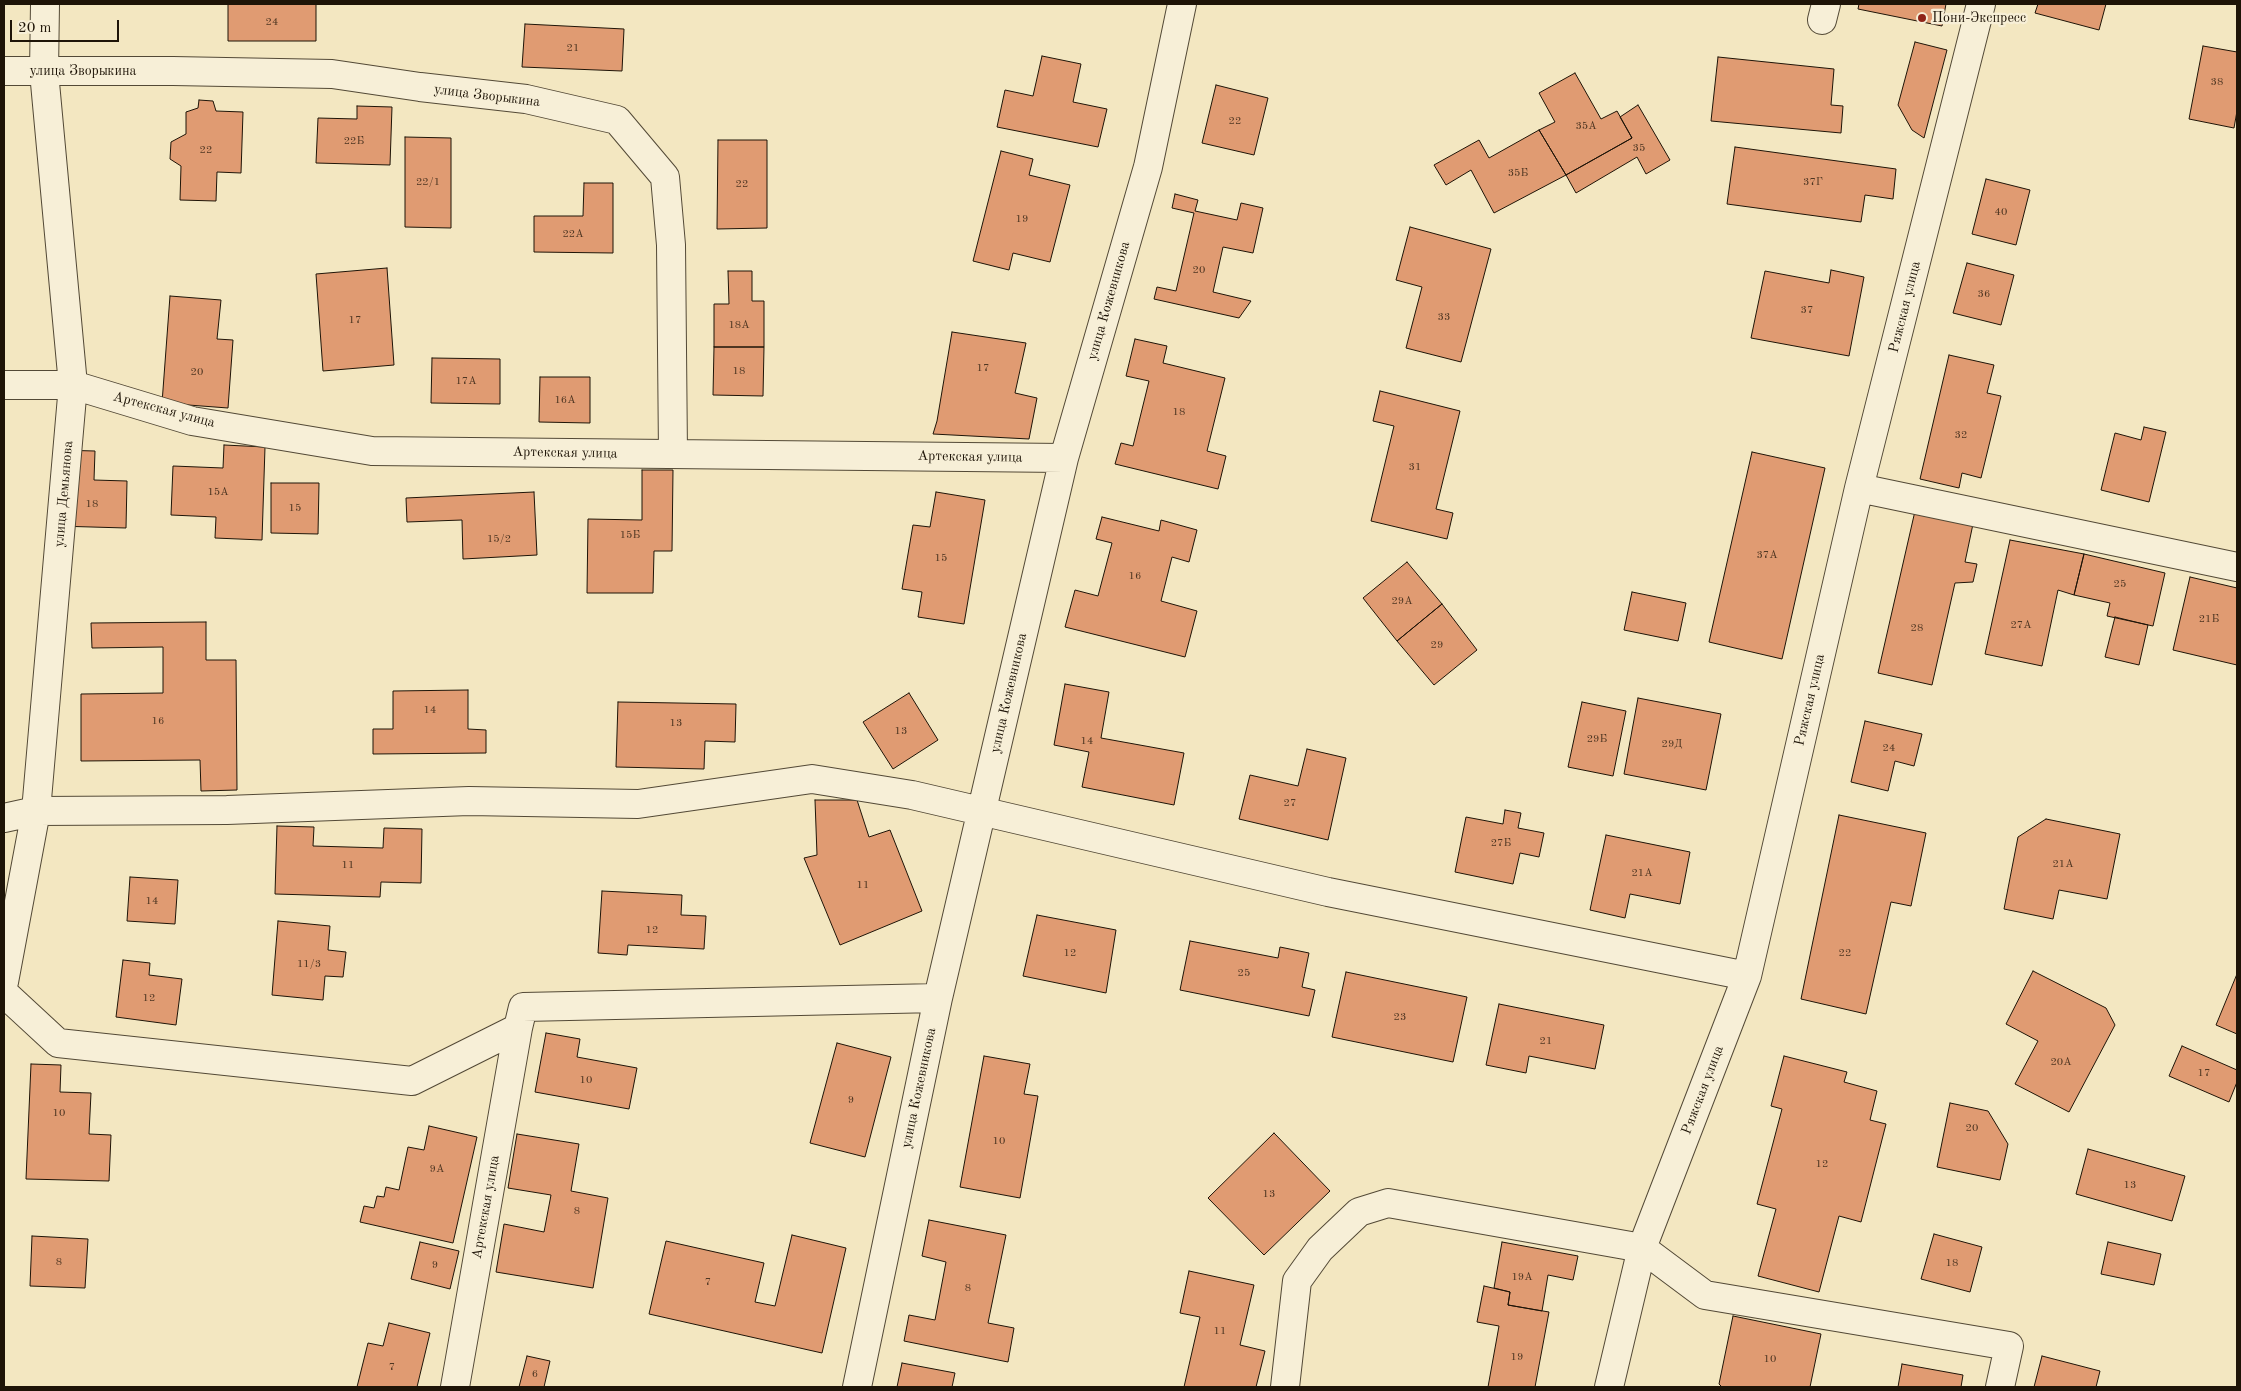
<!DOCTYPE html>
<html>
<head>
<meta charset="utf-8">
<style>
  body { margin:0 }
  #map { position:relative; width:2241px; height:1391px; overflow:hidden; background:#f3e7c1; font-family:"Old Standard TT",serif }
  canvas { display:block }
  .frame { position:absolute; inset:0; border:5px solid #1e1407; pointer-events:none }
  .scale { position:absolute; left:10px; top:20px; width:109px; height:22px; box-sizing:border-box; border:2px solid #1e1407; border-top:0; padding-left:6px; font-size:15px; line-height:18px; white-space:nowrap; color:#1e1407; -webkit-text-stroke:4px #f7efd7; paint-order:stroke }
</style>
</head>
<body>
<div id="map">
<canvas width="2241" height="1391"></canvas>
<div class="frame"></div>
<div class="scale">20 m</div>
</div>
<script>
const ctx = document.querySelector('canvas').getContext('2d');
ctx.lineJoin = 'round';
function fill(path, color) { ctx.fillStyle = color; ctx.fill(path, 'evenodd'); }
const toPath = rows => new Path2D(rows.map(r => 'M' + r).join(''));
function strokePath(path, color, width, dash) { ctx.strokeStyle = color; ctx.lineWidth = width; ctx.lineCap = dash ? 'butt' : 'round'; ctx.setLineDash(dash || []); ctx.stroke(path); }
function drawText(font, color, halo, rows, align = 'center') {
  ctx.font = font + ' "Old Standard TT",serif'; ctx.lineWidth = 4.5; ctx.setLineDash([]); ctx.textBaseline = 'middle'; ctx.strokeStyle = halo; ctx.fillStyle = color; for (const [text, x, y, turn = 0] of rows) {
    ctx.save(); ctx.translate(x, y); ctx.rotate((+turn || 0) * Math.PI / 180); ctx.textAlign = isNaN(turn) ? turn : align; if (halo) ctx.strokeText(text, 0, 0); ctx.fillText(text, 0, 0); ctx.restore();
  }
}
const building = toPath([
  [228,4,316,4,316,41,228,41,228,4],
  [1859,4,1946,4,1942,26,1858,9,1859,4],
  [2038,4,2106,4,2099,30,2035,13,2038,4],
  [525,24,624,29,622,71,522,67,525,24],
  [1915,42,1947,50,1924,138,1912,130,1898,105,1915,42],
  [2203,46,2237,52,2237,111,2234,128,2189,119,2203,46],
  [1042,56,1081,64,1073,102,1107,109,1098,147,997,127,1005,90,1033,96,1042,56],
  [1718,57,1834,69,1831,105,1843,106,1841,133,1711,121,1718,57],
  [1575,73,1601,119,1617,111,1632,138,1566,175,1539,130,1555,122,1539,93,1575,73],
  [1216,85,1268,98,1254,155,1202,143,1216,85],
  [199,100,213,101,216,111,243,112,241,173,217,172,216,201,180,200,181,166,170,159,171,142,186,134,186,112,198,108,199,100],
  [1638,105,1670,160,1646,174,1637,157,1576,193,1566,175,1632,138,1620,117,1638,105],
  [357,106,392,107,390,165,316,163,318,118,357,119,357,106],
  [1539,130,1566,175,1494,213,1471,170,1446,185,1434,165,1479,140,1489,158,1539,130],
  [405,137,451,138,451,228,405,227,405,137],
  [718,140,767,140,767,228,717,229,718,140],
  [1735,147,1896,169,1893,199,1865,195,1861,222,1727,204,1735,147],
  [1001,151,1033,159,1029,175,1070,185,1050,262,1013,253,1009,270,973,261,1001,151],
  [1986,179,2030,190,2016,245,1972,234,1986,179],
  [584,183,613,183,613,253,534,252,534,216,583,216,584,183],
  [1175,194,1198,200,1195,211,1237,220,1241,203,1263,208,1253,253,1223,247,1213,292,1251,301,1239,318,1154,299,1157,287,1176,291,1194,213,1172,208,1175,194],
  [1410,227,1491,249,1461,362,1406,348,1422,287,1396,280,1410,227],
  [1967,263,2014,275,2001,325,1953,313,1967,263],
  [387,268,394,365,323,371,316,274,387,268],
  [1831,270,1864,277,1849,356,1751,338,1765,271,1829,283,1831,270],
  [728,271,752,271,752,301,764,301,764,347,714,347,714,304,729,304,728,271],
  [170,296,221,300,217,339,233,340,228,408,162,403,170,296],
  [952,332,1026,343,1015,393,1037,398,1029,439,933,434,937,421,952,332],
  [1135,339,1167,346,1163,363,1225,378,1207,451,1226,456,1218,489,1115,464,1121,443,1133,446,1149,381,1126,376,1135,339],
  [714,347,764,347,763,396,713,395,714,347],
  [1949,355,1994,365,1987,393,2001,396,1981,478,1962,473,1959,488,1920,479,1949,355],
  [432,358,500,359,500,404,431,403,432,358],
  [540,377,590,377,590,423,539,422,540,377],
  [1380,391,1460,411,1436,509,1453,513,1447,539,1371,521,1394,426,1373,421,1380,391],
  [2144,427,2166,432,2149,502,2101,490,2115,433,2141,440,2144,427],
  [224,445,265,447,262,540,215,538,216,517,171,515,173,466,223,468,224,445],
  [58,450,95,451,94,480,127,481,126,528,57,526,58,450],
  [1752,452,1825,468,1782,659,1709,642,1752,452],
  [642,470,673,470,672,551,654,551,653,593,587,593,588,519,642,520,642,470],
  [271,483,319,483,318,534,271,533,271,483],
  [534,492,537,555,463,559,462,520,407,522,406,498,534,492],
  [936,492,985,500,964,624,918,617,922,592,902,589,913,525,930,527,936,492],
  [1915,511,1973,524,1965,562,1977,564,1973,582,1955,583,1932,685,1878,673,1915,511],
  [1102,517,1159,531,1161,520,1197,530,1189,562,1172,557,1161,601,1197,611,1185,657,1065,627,1075,590,1098,596,1112,543,1096,539,1102,517],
  [2010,540,2084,554,2074,595,2058,590,2042,666,1985,654,2010,540],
  [2084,554,2165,573,2153,626,2107,616,2110,603,2074,595,2084,554],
  [1407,562,1442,604,1397,641,1363,598,1407,562],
  [2190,577,2237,588,2237,665,2173,650,2190,577],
  [1632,592,1686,603,1678,641,1624,630,1632,592],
  [1442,604,1477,650,1434,685,1397,641,1442,604],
  [2115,617,2148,625,2139,665,2105,657,2115,617],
  [206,622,206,660,236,660,237,790,201,791,200,760,81,761,81,694,163,693,163,647,92,648,91,623,206,622],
  [1065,684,1109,692,1101,738,1184,753,1174,805,1082,787,1089,752,1054,745,1065,684],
  [468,690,468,729,486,730,486,753,373,754,373,729,393,729,393,691,468,690],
  [909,693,938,740,893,769,863,722,909,693],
  [1638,698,1721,714,1706,790,1624,774,1638,698],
  [618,702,736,704,735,742,705,741,704,769,616,767,618,702],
  [1582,702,1626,711,1613,776,1568,767,1582,702],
  [1865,721,1922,734,1914,766,1895,761,1888,791,1851,782,1865,721],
  [1307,749,1346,758,1328,840,1239,819,1250,775,1298,786,1307,749],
  [815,800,857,800,869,837,890,830,922,911,840,945,804,858,817,855,815,800],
  [1505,810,1521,813,1518,828,1544,833,1539,857,1520,853,1513,884,1455,872,1466,817,1503,824,1505,810],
  [1839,815,1926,833,1911,906,1891,902,1866,1014,1801,999,1839,815],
  [2046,819,2120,834,2107,899,2059,890,2053,919,2004,909,2018,837,2046,819],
  [277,826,314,827,313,846,383,848,384,828,422,829,421,883,381,882,380,897,275,894,277,826],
  [1606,835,1690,852,1680,904,1630,894,1625,918,1590,910,1606,835],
  [130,877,178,880,175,924,127,921,130,877],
  [602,891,682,895,681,915,706,916,704,949,628,945,627,955,598,953,602,891],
  [1037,915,1116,930,1106,993,1023,976,1037,915],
  [278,921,330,926,328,950,346,952,343,977,325,976,323,1000,272,995,278,921],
  [1190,941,1278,958,1280,947,1309,953,1302,987,1315,990,1309,1016,1180,990,1190,941],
  [123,960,150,963,149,975,182,979,176,1025,116,1017,123,960],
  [2033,971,2106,1008,2115,1025,2069,1112,2015,1084,2038,1041,2006,1024,2033,971],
  [1346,972,1467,997,1453,1062,1332,1037,1346,972],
  [2237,974,2237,1034,2216,1025,2237,974],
  [1499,1004,1604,1025,1595,1069,1529,1056,1526,1073,1486,1065,1499,1004],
  [546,1033,580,1039,577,1057,637,1068,629,1109,535,1092,546,1033],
  [837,1043,891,1057,865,1157,810,1143,837,1043],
  [2182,1046,2237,1070,2237,1082,2229,1102,2169,1076,2182,1046],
  [984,1056,1030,1064,1024,1094,1038,1096,1020,1198,960,1187,984,1056],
  [1784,1056,1847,1072,1844,1082,1877,1091,1870,1120,1886,1124,1861,1222,1839,1216,1819,1292,1758,1276,1776,1209,1757,1204,1782,1109,1771,1106,1784,1056],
  [31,1064,61,1065,60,1092,91,1093,89,1134,111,1135,109,1181,26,1179,31,1064],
  [1950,1103,1988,1111,2008,1144,2000,1180,1937,1167,1950,1103],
  [429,1126,477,1137,453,1243,360,1222,364,1206,374,1208,377,1196,384,1197,386,1187,399,1190,408,1147,424,1150,429,1126],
  [1274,1133,1330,1191,1264,1255,1208,1198,1274,1133],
  [517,1134,579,1144,571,1191,608,1198,593,1288,496,1272,504,1224,544,1232,551,1195,508,1188,517,1134],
  [2088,1149,2185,1176,2172,1221,2076,1194,2088,1149],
  [929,1220,1006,1235,988,1323,1014,1328,1008,1362,904,1341,909,1315,935,1320,946,1262,922,1256,929,1220],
  [1934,1234,1982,1247,1970,1292,1921,1279,1934,1234],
  [792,1235,846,1248,822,1353,649,1314,666,1241,764,1263,755,1302,775,1306,792,1235],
  [32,1236,88,1239,85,1288,30,1286,32,1236],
  [420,1242,459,1251,450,1289,411,1279,420,1242],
  [1502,1242,1578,1256,1573,1280,1548,1275,1542,1311,1508,1305,1510,1292,1494,1288,1502,1242],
  [2108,1242,2161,1254,2154,1285,2101,1274,2108,1242],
  [1189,1271,1254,1285,1240,1345,1265,1351,1256,1387,1184,1387,1200,1317,1180,1313,1189,1271],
  [1484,1286,1510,1292,1508,1305,1549,1312,1535,1387,1488,1387,1499,1326,1477,1322,1484,1286],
  [1733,1316,1821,1334,1810,1387,1722,1387,1719,1384,1733,1316],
  [389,1323,430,1333,417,1387,357,1387,368,1343,383,1346,389,1323],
  [527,1356,550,1361,544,1387,519,1387,527,1356],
  [2042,1356,2100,1371,2096,1387,2034,1387,2042,1356],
  [902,1363,955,1373,952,1387,897,1387,902,1363],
  [1902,1364,1963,1375,1961,1387,1898,1387,1902,1364]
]);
fill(building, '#e09b72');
strokePath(building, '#1e1407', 1);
const minor = toPath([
  [1822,20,1826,4],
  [4,71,173,71,332,74,420,87,526,99,617,120,665,177,671,245,673,454],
  [4,385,73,385,192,421,372,451,1064,458],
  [1859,488,2237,567],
  [4,818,36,811,227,810,469,801,638,804,812,779,912,795,1328,892,1747,976],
  [4,982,36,811,73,385,44,72,45,4],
  [4,993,58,1043,412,1081,518,1028,523,1007,938,998],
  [455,1387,518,1028],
  [857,1387,938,998,1064,458,1148,167,1182,4],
  [1285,1387,1297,1281,1320,1249,1359,1212,1388,1203,1642,1248,1705,1295,2009,1346,2000,1387],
  [1609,1387,1642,1248,1747,976,1859,488,1981,4]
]);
strokePath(minor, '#534936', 30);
strokePath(minor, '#f7efd7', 28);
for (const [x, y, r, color] of [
  [1922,18,5,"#8f2418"]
]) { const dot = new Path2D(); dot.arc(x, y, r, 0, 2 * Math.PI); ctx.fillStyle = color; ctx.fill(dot); strokePath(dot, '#f7efd7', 2); }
drawText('11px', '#4e3622', null, [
  ["24",272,22],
  ["21",573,48],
  ["38",2217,82],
  ["22",1235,121],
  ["35А",1586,126],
  ["22Б",354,141],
  ["35",1639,148],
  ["22",206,150],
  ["35Б",1518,173],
  ["22/1",428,182],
  ["37Г",1813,182],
  ["22",742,184],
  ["40",2001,212],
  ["19",1022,219],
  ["22А",573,234],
  ["20",1199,270],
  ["36",1984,294],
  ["37",1807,310],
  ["33",1444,317],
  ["17",355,320],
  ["18А",739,325],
  ["17",983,368],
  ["18",739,371],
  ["20",197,372],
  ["17А",466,381],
  ["16А",565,400],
  ["18",1179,412],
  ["32",1961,435],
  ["31",1415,467],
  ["15А",218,492],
  ["18",92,504],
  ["15",295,508],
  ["15Б",630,535],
  ["15/2",499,539],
  ["37А",1767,555],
  ["15",941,558],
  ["16",1135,576],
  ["25",2120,584],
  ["29А",1402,601],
  ["21Б",2209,619],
  ["27А",2021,625],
  ["28",1917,628],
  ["29",1437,645],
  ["14",430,710],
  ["16",158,721],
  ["13",676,723],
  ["13",901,731],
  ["29Б",1597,739],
  ["14",1087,741],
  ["29Д",1672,744],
  ["24",1889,748],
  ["27",1290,803],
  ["27Б",1501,843],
  ["21А",2063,864],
  ["11",348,865],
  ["21А",1642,873],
  ["11",863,885],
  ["14",152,901],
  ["12",652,930],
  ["12",1070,953],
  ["22",1845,953],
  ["11/3",309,964],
  ["25",1244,973],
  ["12",149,998],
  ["23",1400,1017],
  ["21",1546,1041],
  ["20А",2061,1062],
  ["17",2204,1073],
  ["10",586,1080],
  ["9",851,1100],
  ["10",59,1113],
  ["20",1972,1128],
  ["10",999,1141],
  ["12",1822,1164],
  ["9А",437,1169],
  ["13",2130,1185],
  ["13",1269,1194],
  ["8",577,1211],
  ["8",59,1262],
  ["18",1952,1263],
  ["9",435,1265],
  ["19А",1522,1277],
  ["7",708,1282],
  ["8",968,1288],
  ["11",1220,1331],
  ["19",1517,1357],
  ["10",1770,1359],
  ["7",392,1367],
  ["6",535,1374]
]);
drawText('14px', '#1e1407', '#f7efd7', [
  ["Пони-Экспресс",1932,18]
], 'left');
drawText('14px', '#1e1407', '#f7efd7', [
  ["улица Зворыкина",83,71],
  ["улица Зворыкина",487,96,7],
  ["улица Кожевникова",1109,301,-74],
  ["Ряжская улица",1905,307,-76],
  ["Артекская улица",164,410,15],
  ["Артекская улица",565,453,1],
  ["Артекская улица",970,457,1],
  ["улица Демьянова",64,494,-85],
  ["улица Кожевникова",1009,693,-77],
  ["Ряжская улица",1810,700,-77],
  ["улица Кожевникова",919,1088,-78],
  ["Ряжская улица",1703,1090,-69],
  ["Артекская улица",486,1207,-80]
]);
</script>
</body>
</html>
